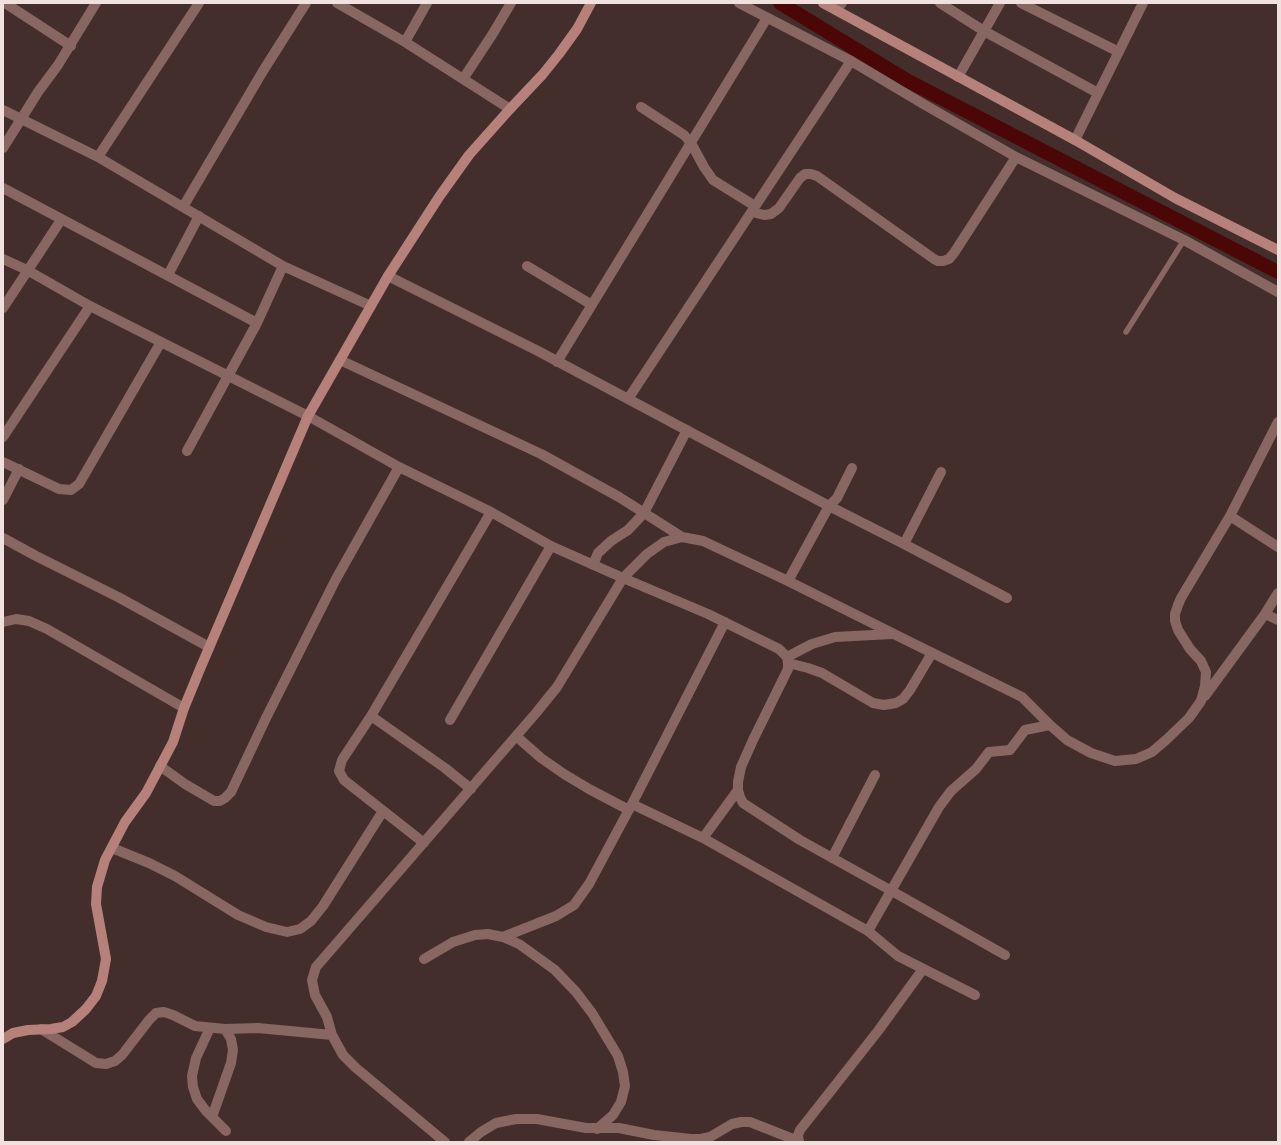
<!DOCTYPE html>
<html>
<head>
<meta charset="utf-8">
<style>
  body { margin:0 }
  #map { position:relative; width:1281px; height:1145px; overflow:hidden; background:#442e2b; font-family:Jost,sans-serif }
  canvas { display:block }
  .frame { position:absolute; inset:0; border:4px solid #f0e1df; pointer-events:none }
</style>
</head>
<body>
<div id="map">
<canvas width="1281" height="1145"></canvas>
<div class="frame"></div>
</div>
<script>
const ctx = document.querySelector('canvas').getContext('2d');
ctx.lineJoin = 'round';
const toPath = rows => new Path2D(rows.map(r => 'M' + r).join(''));
function strokePath(path, color, width, dash) { ctx.strokeStyle = color; ctx.lineWidth = width; ctx.lineCap = dash ? 'butt' : 'round'; ctx.setLineDash(dash || []); ctx.stroke(path); }
strokePath(toPath([
  [780,3,908,81,1278,272]
]), '#4b0608', 14);
strokePath(toPath([
  [1126,332,1184,240]
]), '#886662', 5.5);
strokePath(toPath([
  [5,3,71,46],
  [337,3,405,42,510,109],
  [739,3,851,61,925,105,1016,157,1184,240,1278,292],
  [940,3,984,31,1098,93],
  [1021,3,1119,52],
  [836,10,842,3],
  [405,42,427,3],
  [958,77,1000,3],
  [463,79,492,35,511,3],
  [641,107,684,135,691,143,704,167,713,180,755,206],
  [3,110,98,157,283,266,371,306],
  [1075,140,1143,3],
  [3,148,38,92,58,65,96,3],
  [98,157,199,3],
  [3,188,257,323],
  [183,207,263,71,306,3],
  [752,212,764,215,771,214,779,208,800,178,805,174,811,174,817,176,934,259,938,261,943,261,949,259,954,253,1016,157],
  [3,259,27,270,90,306,161,342,308,416,399,467,491,512,551,546,623,578,708,614,779,649,787,657,788,663,788,669,753,740,741,767,738,782,738,790,740,797,743,803,800,840,890,890,1005,955],
  [527,266,592,305],
  [168,275,199,216],
  [388,276,538,351,829,506,904,544,1007,598],
  [3,308,61,220],
  [340,360,541,454,619,497,682,537],
  [557,362,767,18],
  [628,399,851,61],
  [3,437,90,306],
  [187,451,257,323,283,266],
  [3,462,59,489,71,490,79,484,161,342],
  [3,500,19,469],
  [1230,516,1278,547],
  [3,538,36,556,118,597,209,647],
  [904,544,941,472],
  [593,565,598,553,611,541,628,530,644,513,687,430],
  [788,581,829,506,837,498,852,468],
  [1265,614,1278,620],
  [3,622,16,619,29,621,47,629,184,708],
  [787,657,812,644,835,637,892,634],
  [788,663,808,668,822,673,873,703,884,705,896,703,903,699,910,690,932,653],
  [1205,696,1265,614,1278,593],
  [371,716,445,768,471,789],
  [450,720,551,546],
  [516,736,541,758,564,774,589,789,629,810],
  [160,766,185,784,214,801,220,801,225,798,231,792,266,718,336,579,399,467],
  [632,804,703,838,868,931,898,956,975,995],
  [703,838,738,790],
  [424,843,344,780,339,771,342,760,371,716,491,512],
  [112,848,149,863,175,876,238,915,266,927,287,932,300,929,311,921,323,906,383,811],
  [832,858,875,775],
  [868,931,939,807,951,791,976,769,989,752,1010,750,1025,730,1050,725],
  [503,937,556,916,574,905,589,884,632,804,725,622],
  [424,959,453,942,475,935,488,934,503,937,519,944,555,970,576,992,592,1013,618,1056,623,1072,625,1086,621,1102,613,1115,597,1129],
  [210,1028,196,1058,192,1076,193,1087,197,1099,206,1111,226,1131],
  [41,1029,96,1063,106,1064,115,1061,122,1055,149,1020,156,1013,164,1012,173,1015,195,1026,225,1029,258,1028,332,1035],
  [212,1117,231,1063,233,1050,231,1039,225,1029],
  [445,1142,356,1068,343,1055,332,1035,327,1017,315,995,312,980,316,967,536,713,557,687,623,578,647,554,664,542,682,537,703,541,788,581,908,641,1022,697,1050,725,1067,740,1091,753,1115,761,1136,759,1152,752,1166,740,1189,718,1201,701,1205,686,1206,672,1201,661,1190,649,1178,630,1175,621,1175,614,1178,605,1181,598,1230,516,1278,422],
  [469,1142,481,1132,496,1123,516,1119,537,1119,586,1128,619,1128,654,1135,691,1139,701,1139,710,1137,732,1124,741,1122,750,1122,798,1141],
  [799,1142,798,1135,800,1130,878,1031,923,969]
]), '#886662', 10);
strokePath(toPath([
  [823,3,1075,140,1175,198,1278,250],
  [3,1039,13,1033,28,1030,51,1029,63,1027,72,1022,86,1009,96,996,102,981,106,959,96,904,97,887,105,860,125,822,146,793,173,742,184,708,200,669,308,416,388,276,439,197,469,155,510,109,543,74,559,54,577,29,591,3]
]), '#b6807b', 10);
</script>
</body>
</html>
